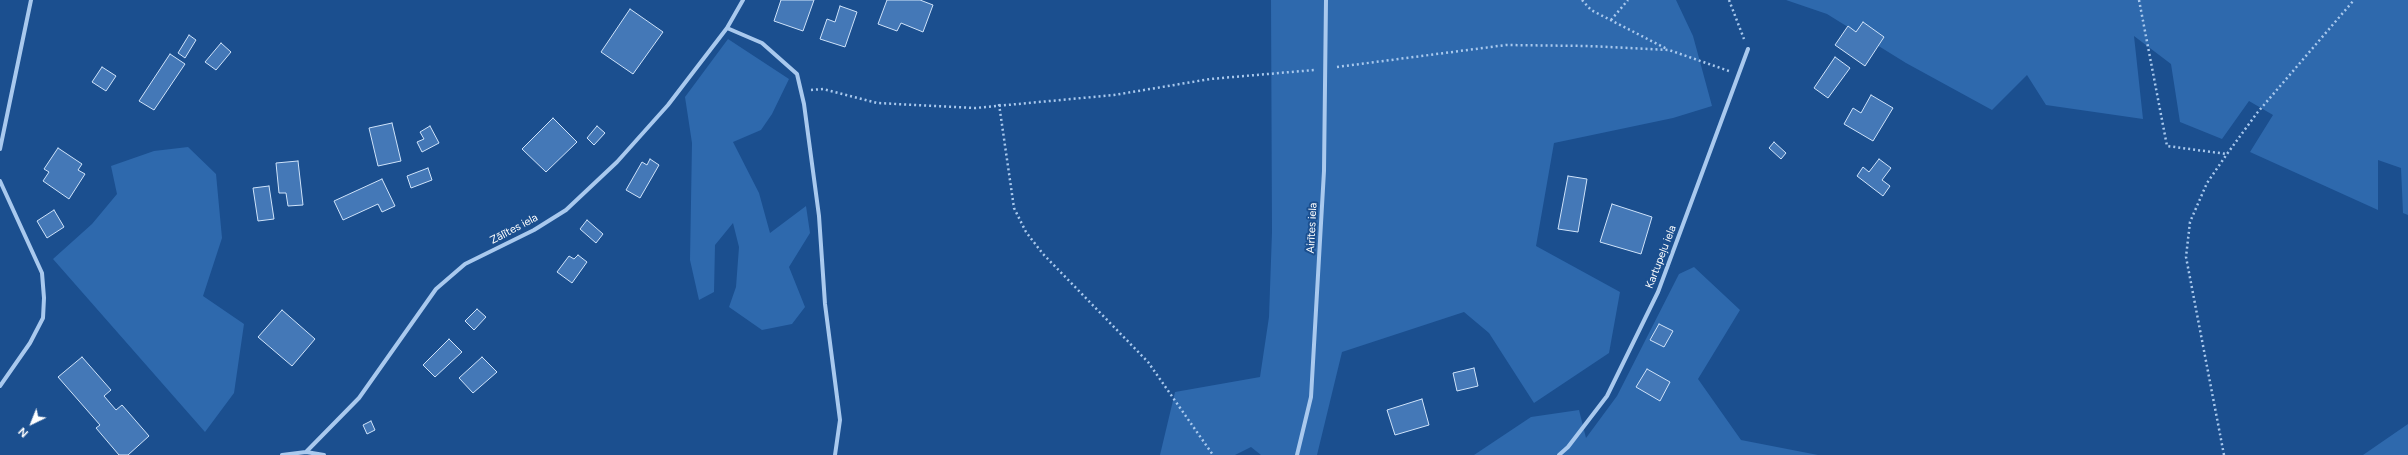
<!DOCTYPE html>
<html>
<head>
<meta charset="utf-8">
<style>
  body { margin:0 }
  #map { position:relative; width:2408px; height:455px; overflow:hidden; background:#1b4f8f; font-family:Figtree,sans-serif }
  canvas { display:block }
  .north { position:absolute; left:12px; top:403px; width:40px; height:40px; -webkit-text-stroke:3px #1b4f8f; paint-order:stroke; rotate:223deg; font-size:11px; font-weight:700; line-height:16px; text-align:center; color:#fff }
  .north::after { content:''; display:block; margin:auto; width:14px; height:18px; background:#fff; clip-path:polygon(50% 0,100% 100%,50% 72%,0 100%) }
</style>
</head>
<body>
<div id="map">
<canvas width="2408" height="455"></canvas>
<div class="north">N</div>
</div>
<script>
const ctx = document.querySelector('canvas').getContext('2d');
ctx.lineJoin = 'round';
function fill(path, color) { ctx.fillStyle = color; ctx.fill(path, 'evenodd'); }
const toPath = rows => new Path2D(rows.map(r => 'M' + r).join(''));
function strokePath(path, color, width, dash) { ctx.strokeStyle = color; ctx.lineWidth = width; ctx.lineCap = dash ? 'butt' : 'round'; ctx.setLineDash(dash || []); ctx.stroke(path); }
function drawText(font, color, halo, rows, align = 'center') {
  ctx.font = font + ' Figtree,sans-serif'; ctx.lineWidth = 4; ctx.setLineDash([]); ctx.textBaseline = 'middle'; ctx.strokeStyle = halo; ctx.fillStyle = color; for (const [text, x, y, turn = 0] of rows) {
    ctx.save(); ctx.translate(x, y); ctx.rotate((+turn || 0) * Math.PI / 180); ctx.textAlign = isNaN(turn) ? turn : align; if (halo) ctx.strokeText(text, 0, 0); ctx.fillText(text, 0, 0); ctx.restore();
  }
}
fill(toPath([
  [1271,0,1676,0,1693,36,1712,106,1673,118,1554,143,1536,246,1620,292,1609,353,1534,403,1489,333,1464,312,1342,352,1317,455,1261,455,1251,447,1235,455,1160,455,1175,392,1260,377,1269,317,1272,232],
  [1786,0,2408,0,2408,215,2403,213,2401,168,2378,160,2378,210,2250,152,2273,115,2249,101,2222,139,2180,122,2171,64,2134,36,2143,119,2046,105,2027,75,1992,110,1906,63,1827,14],
  [728,39,789,79,772,114,761,130,733,142,759,193,770,233,806,206,810,233,789,267,805,307,792,324,762,330,729,307,736,287,739,247,733,223,715,245,714,292,699,300,690,260,692,143,685,97],
  [188,147,216,174,222,238,203,296,244,324,234,393,205,432,53,259,92,224,117,194,111,166,154,151],
  [1694,267,1740,310,1698,379,1741,440,1818,455,1474,455,1531,417,1579,410,1586,438,1617,396,1679,274],
  [2408,424,2408,455,2363,455]
]), '#2e69ad');
const building = toPath([
  [781,0,814,0,803,31,774,21,781,0],
  [887,0,920,0,933,5,923,32,901,23,897,31,878,24,887,0],
  [840,6,857,12,845,47,820,39,827,19,835,22,840,6],
  [630,9,663,32,633,74,601,52,630,9],
  [1863,22,1884,37,1865,66,1835,45,1848,26,1856,32,1863,22],
  [189,35,196,40,185,58,178,53,189,35],
  [221,43,231,52,216,70,205,62,221,43],
  [170,54,185,64,154,110,139,101,170,54],
  [1835,57,1850,68,1828,98,1814,88,1835,57],
  [102,67,116,76,106,91,92,82,102,67],
  [1871,95,1893,108,1873,141,1844,124,1853,108,1861,113,1871,95],
  [553,118,577,142,546,172,522,149,553,118],
  [392,123,401,161,378,166,369,128,392,123],
  [430,126,439,143,422,152,417,142,424,139,420,132,430,126],
  [597,126,605,133,594,145,587,138,597,126],
  [1774,142,1786,153,1781,159,1769,148,1774,142],
  [58,148,82,164,78,170,85,174,69,199,43,181,49,172,44,169,58,148],
  [650,159,659,165,640,198,626,190,642,162,647,165,650,159],
  [1879,159,1891,168,1882,180,1890,186,1883,196,1857,176,1863,167,1869,172,1879,159],
  [298,161,303,205,288,206,286,193,279,193,276,163,298,161],
  [428,168,432,180,411,188,407,176,428,168],
  [1568,176,1587,179,1578,232,1558,229,1568,176],
  [382,179,395,206,382,212,378,204,343,220,334,201,382,179],
  [269,186,274,219,258,221,253,188,269,186],
  [1612,204,1652,217,1641,254,1600,242,1612,204],
  [54,210,64,227,47,238,37,221,54,210],
  [587,220,603,234,596,243,580,229,587,220],
  [578,255,587,262,572,283,557,272,569,256,574,259,578,255],
  [477,309,486,317,474,330,465,321,477,309],
  [282,310,315,339,292,366,258,337,282,310],
  [1659,324,1673,331,1664,347,1650,340,1659,324],
  [449,339,462,352,435,377,423,365,449,339],
  [82,357,111,390,104,396,116,410,122,405,149,436,128,455,119,455,96,428,100,425,58,377,82,357],
  [482,357,497,372,473,393,459,378,482,357],
  [1474,368,1478,386,1457,391,1453,373,1474,368],
  [1647,369,1670,382,1660,401,1636,387,1647,369],
  [1422,399,1429,425,1395,435,1387,410,1422,399],
  [371,421,375,430,367,434,363,425,371,421]
]);
fill(building, '#4478b7');
strokePath(building, '#cfe3fa', 1);
strokePath(toPath([
  [1582,0,1591,10,1667,49],
  [1729,0,1744,39],
  [2139,0,2167,146,2227,154],
  [1611,20,1628,0],
  [1337,67,1506,45,1588,46,1669,50,1729,71],
  [811,90,823,89,877,103,975,108,1114,95,1210,79,1314,70],
  [999,104,1014,208,1026,232,1043,254,1148,362,1213,455],
  [2224,455,2186,257,2190,222,2207,183,2227,154,2257,113,2354,0]
]), '#a9c9ee', 2.5, [2, 3]);
strokePath(toPath([
  [727,28,762,43,797,74,804,104,819,216,825,304,840,420,835,455],
  [0,149,31,0],
  [0,181,42,273,44,298,43,318,30,343,0,386],
  [306,452,359,398,436,289,465,264,534,230,566,210,617,162,668,105,727,28,743,0],
  [282,455,306,452,324,455],
  [1297,455,1311,397,1324,171,1326,0],
  [1559,455,1568,447,1607,396,1658,292,1748,49]
]), '#a9c9ee', 4);
drawText('11px', '#fff', '#1b4f8f', [
  ["Airītes iela",1312,228,-87],
  ["Zālītes iela",514,229,-28],
  ["Kartupeļu iela",1661,257,-69]
]);
</script>
</body>
</html>
